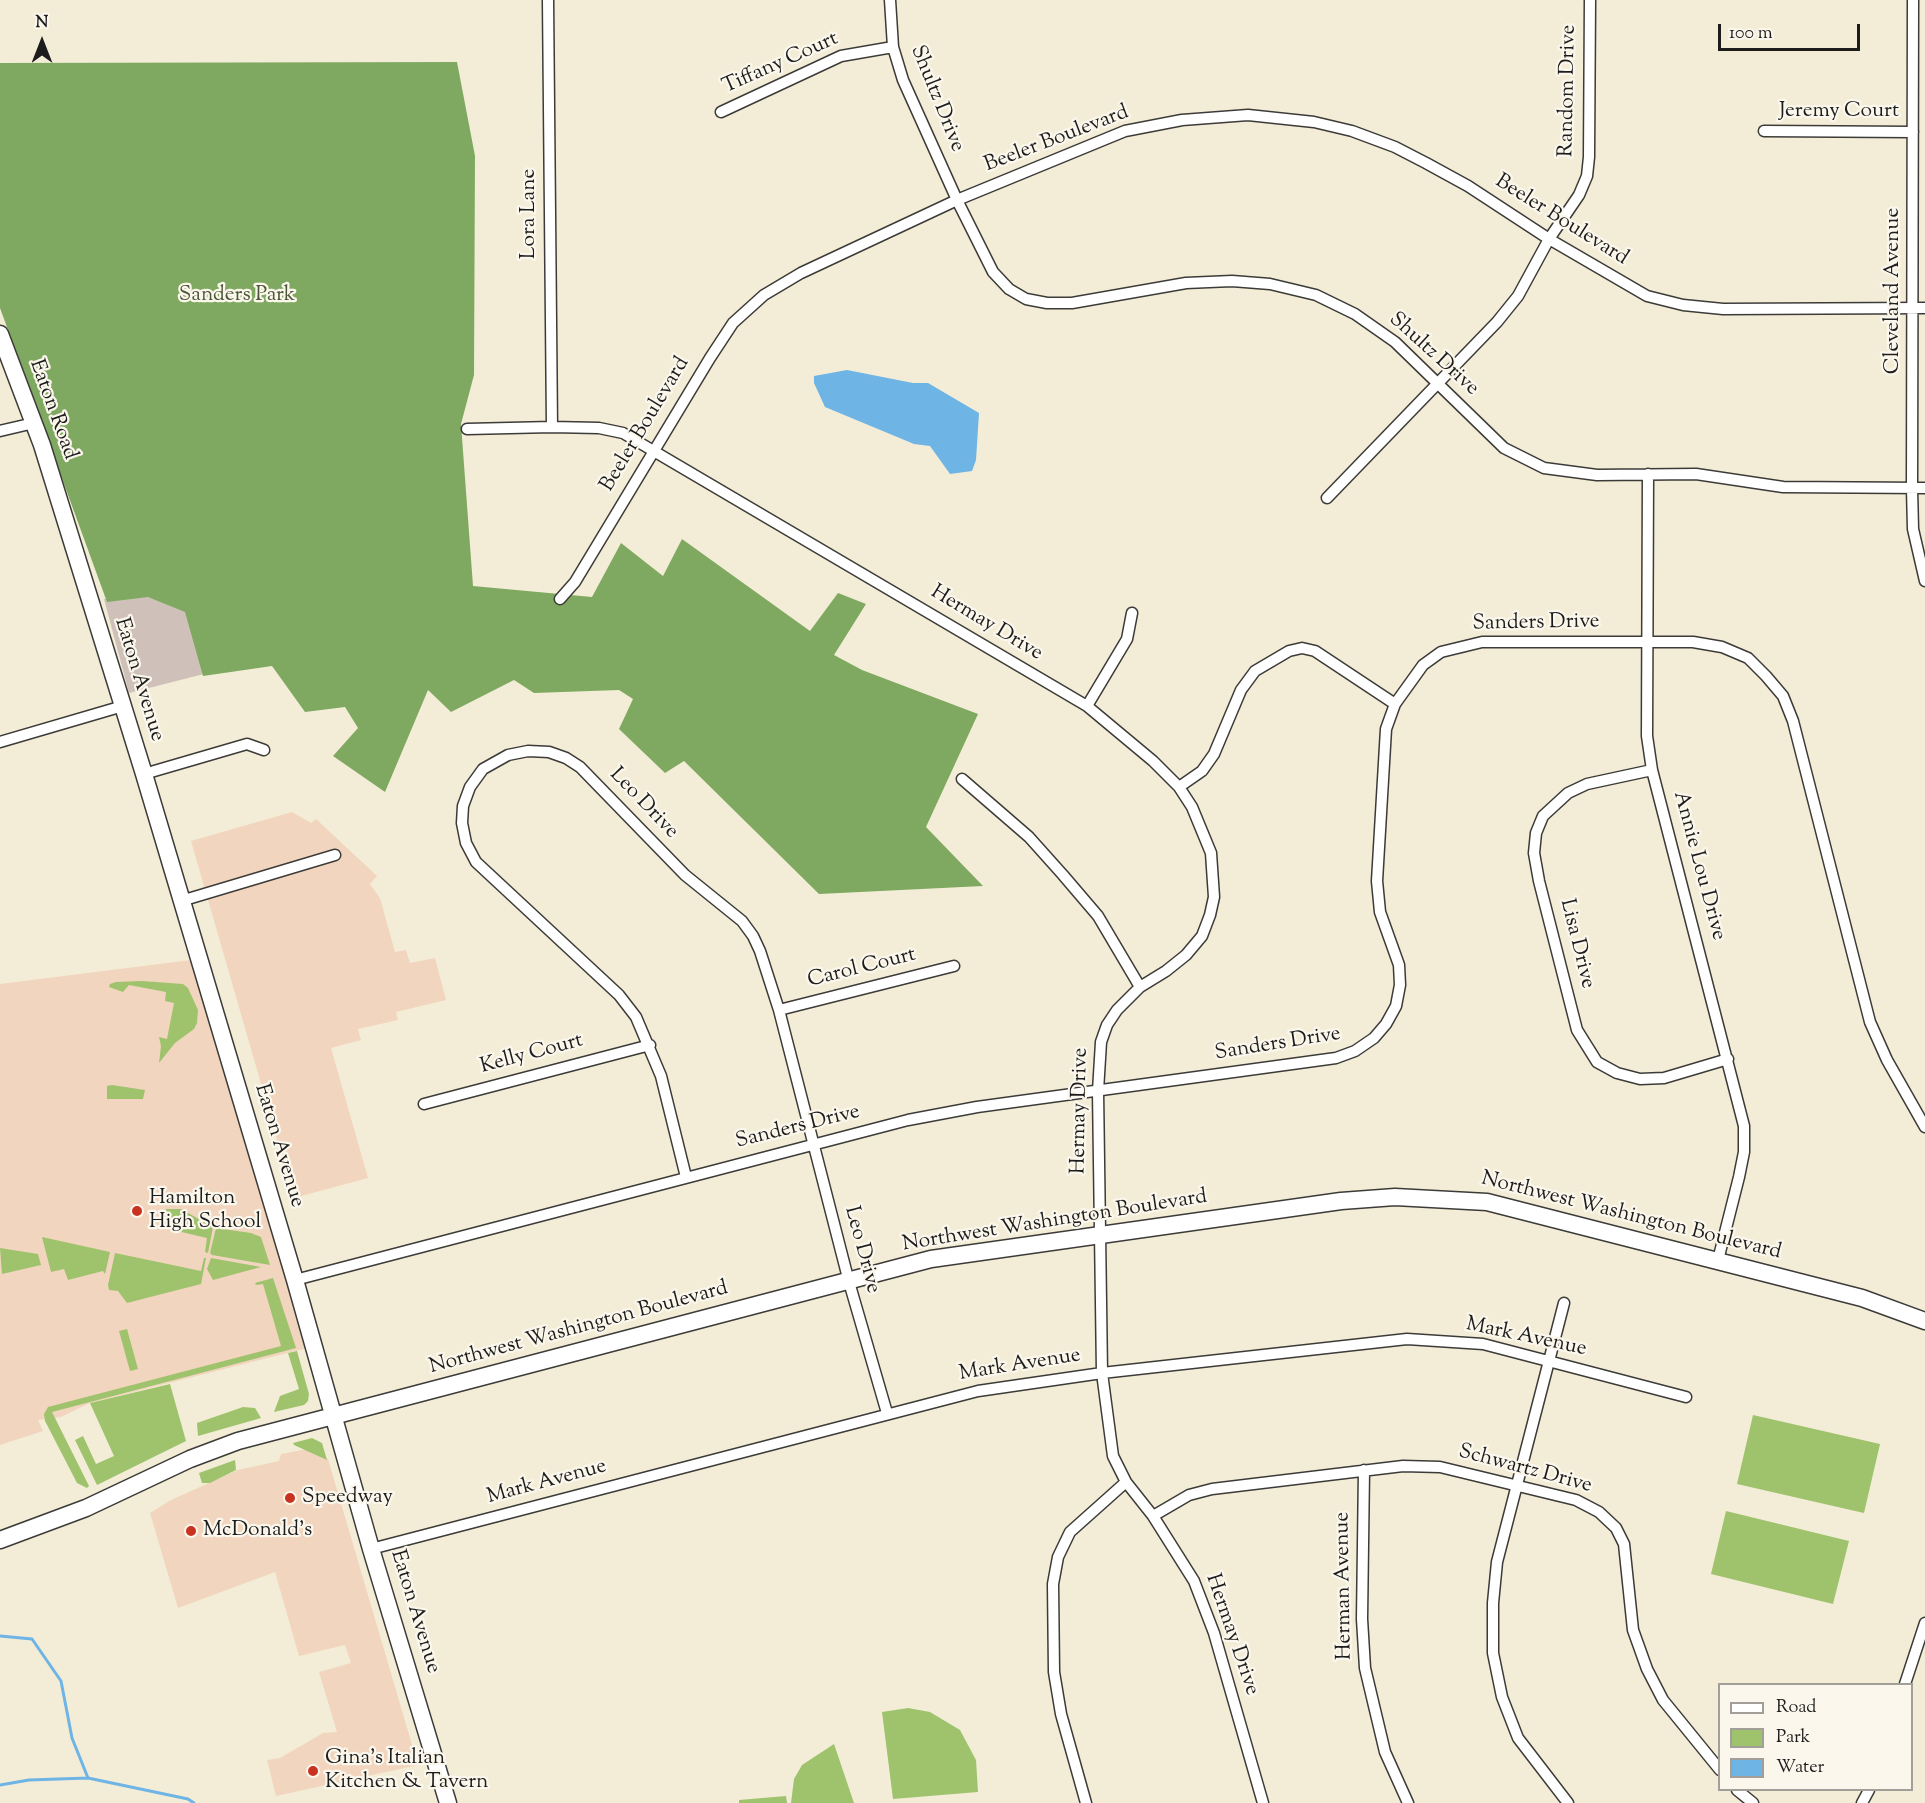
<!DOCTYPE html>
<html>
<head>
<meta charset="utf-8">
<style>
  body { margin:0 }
  #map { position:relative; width:1925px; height:1803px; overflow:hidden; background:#f3edd7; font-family:"Sorts Mill Goudy",serif }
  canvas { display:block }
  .legend { position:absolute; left:1718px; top:1683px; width:195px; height:108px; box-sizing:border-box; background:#fbf7ec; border:2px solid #a29f99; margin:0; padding:8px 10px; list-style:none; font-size:18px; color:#1c1c1c }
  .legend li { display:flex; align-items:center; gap:12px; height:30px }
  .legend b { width:30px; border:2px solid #a29f99 }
  .north { position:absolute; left:12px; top:12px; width:60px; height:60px; -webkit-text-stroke:4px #fbf7ec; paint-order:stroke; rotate:0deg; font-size:16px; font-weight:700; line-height:24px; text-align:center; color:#1c1c1c }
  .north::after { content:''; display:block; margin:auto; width:21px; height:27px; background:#1c1c1c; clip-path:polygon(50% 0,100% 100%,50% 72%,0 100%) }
  .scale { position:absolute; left:1718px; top:24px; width:142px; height:27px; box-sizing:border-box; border:3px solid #1c1c1c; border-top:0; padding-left:8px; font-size:18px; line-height:21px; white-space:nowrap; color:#1c1c1c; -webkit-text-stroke:4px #fbf7ec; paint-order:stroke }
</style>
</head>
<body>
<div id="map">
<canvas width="1925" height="1803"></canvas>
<ul class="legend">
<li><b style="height:8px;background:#fff"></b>Road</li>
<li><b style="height:16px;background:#9fc36c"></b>Park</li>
<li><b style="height:16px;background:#6eb4e5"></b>Water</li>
</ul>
<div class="north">N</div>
<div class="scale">100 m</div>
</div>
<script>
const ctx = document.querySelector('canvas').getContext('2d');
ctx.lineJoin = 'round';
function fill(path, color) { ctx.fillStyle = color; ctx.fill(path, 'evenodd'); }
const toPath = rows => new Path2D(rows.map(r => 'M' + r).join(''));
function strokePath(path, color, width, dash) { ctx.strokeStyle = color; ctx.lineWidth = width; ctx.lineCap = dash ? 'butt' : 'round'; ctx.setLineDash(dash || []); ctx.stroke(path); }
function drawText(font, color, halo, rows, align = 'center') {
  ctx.font = font + ' "Sorts Mill Goudy",serif'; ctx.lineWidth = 4.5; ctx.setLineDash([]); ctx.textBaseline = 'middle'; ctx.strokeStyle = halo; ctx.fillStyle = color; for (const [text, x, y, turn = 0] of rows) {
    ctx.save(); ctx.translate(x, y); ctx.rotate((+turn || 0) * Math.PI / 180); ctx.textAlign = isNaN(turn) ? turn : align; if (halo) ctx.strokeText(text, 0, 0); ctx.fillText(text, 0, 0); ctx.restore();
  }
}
fill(toPath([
  [292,812,311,823,316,819,377,876,370,884,380,898,395,952,406,950,410,963,435,958,446,1000,396,1012,398,1020,358,1029,361,1040,331,1048,368,1178,294,1198,191,841],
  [199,959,315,1346,90,1403,61,1417,38,1420,43,1431,0,1445,0,984],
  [307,1449,328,1459,418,1765,276,1796,267,1760,280,1758,323,1733,337,1732,319,1672,351,1663,345,1645,299,1656,275,1572,178,1608,150,1513,171,1500,238,1470,279,1461,281,1454]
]), '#f2d5be');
fill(toPath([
  [183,579,208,673,129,693,104,599]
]), '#cfc1ba');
fill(toPath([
  [142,981,183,984,188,988,198,1010,197,1023,194,1029,175,1043,159,1063,161,1046,159,1037,167,1039,174,1003,165,1001,166,992,129,985,123,992,109,987,110,984,116,982],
  [112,1085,145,1090,143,1099,107,1099,107,1086],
  [166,1209,181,1209,213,1227,208,1253,205,1252,207,1238,160,1227,158,1220,165,1214],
  [216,1228,251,1233,261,1237,270,1265,212,1255,210,1253],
  [42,1237,110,1252,105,1274,103,1271,68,1280,64,1269,51,1272],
  [0,1248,38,1254,41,1265,2,1274],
  [115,1253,201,1271,204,1258,206,1258,201,1284,127,1303,118,1291,109,1290,108,1285],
  [211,1258,261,1267,213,1280,207,1269],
  [273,1278,296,1348,52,1412,89,1486,87,1488,77,1483,45,1421,44,1414,48,1407,281,1346,263,1284,256,1285,255,1283],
  [127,1329,138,1369,130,1371,119,1331],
  [297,1351,309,1394,308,1401,304,1405,274,1412,280,1396,299,1389,288,1353],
  [170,1384,186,1441,97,1485,75,1440,83,1436,96,1464,114,1456,90,1403],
  [243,1407,255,1408,261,1418,198,1436,197,1423],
  [1753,1415,1880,1444,1864,1513,1737,1484],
  [312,1438,322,1443,327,1460,294,1445,293,1443],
  [235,1460,236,1470,210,1483,202,1483,199,1473],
  [1726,1511,1849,1541,1833,1604,1711,1574],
  [908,1708,930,1712,960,1730,976,1760,978,1792,893,1799,882,1712],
  [834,1744,854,1803,791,1803,794,1779,802,1765],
  [786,1796,787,1803,739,1803,739,1800]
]), '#9fc36c');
fill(toPath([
  [457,62,475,156,474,375,461,424,473,586,592,597,621,543,663,576,682,539,810,631,838,593,866,604,834,655,862,670,978,714,926,827,983,886,819,894,684,761,665,773,619,729,633,699,619,690,534,693,514,680,451,712,428,690,385,792,333,756,358,728,345,707,305,712,272,666,203,676,185,612,148,597,107,602,0,308,0,63]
]), '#7fa960');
fill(toPath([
  [847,370,913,383,928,383,979,413,976,460,972,471,950,474,930,446,914,444,825,407,814,383,814,376]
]), '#6eb4e5');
strokePath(toPath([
  [0,1636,32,1639,61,1681,72,1738,88,1778],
  [0,1785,29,1780,88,1778,188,1799,194,1803]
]), '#6eb4e5', 3);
const street = toPath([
  [548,0,552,427],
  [890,0,893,47,903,80,957,200,993,272,1009,289,1026,299,1047,303,1072,303,1186,283,1232,281,1270,284,1316,295,1355,314,1395,342,1504,448,1544,468,1597,475,1696,474,1783,487,1925,488],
  [1913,0,1912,489,1913,529,1925,581],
  [721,112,841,56,893,47],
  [1764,131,1913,132],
  [467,429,552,427,599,428,623,433,1087,706,1153,761,1179,787,1192,807,1211,853,1214,897,1210,915,1202,936,1186,955,1166,971,1140,987,1117,1010,1107,1025,1101,1042,1098,1091,1102,1373,1113,1456,1126,1482,1153,1516,1194,1581,1214,1633,1263,1803],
  [0,431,34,423],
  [1648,474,1647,736,1652,770,1744,1126,1744,1152,1739,1177,1718,1260],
  [1327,498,1497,322,1518,296,1549,239,1579,195,1587,176,1589,157,1590,0],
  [560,599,575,582,710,358,733,323,764,295,801,273,957,200,1125,131,1182,120,1248,115,1314,122,1352,131,1395,147,1426,163,1468,186,1549,239,1647,296,1683,305,1723,309,1925,308],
  [1087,706,1127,639,1132,613],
  [0,742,123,706],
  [1652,770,1587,784,1568,793,1543,816,1536,833,1534,853,1539,881,1577,1030,1597,1062,1617,1073,1640,1079,1664,1078,1728,1059],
  [144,774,247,744,264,750],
  [962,779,1029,837,1063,875,1098,916,1140,987],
  [1179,787,1202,771,1214,754,1241,690,1255,671,1289,651,1302,648,1315,651,1395,704],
  [181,901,335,855],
  [779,1010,954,966],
  [424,1104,650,1045],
  [686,1177,661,1076,636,1017,619,995,476,862,466,843,462,823,463,806,470,787,483,769,508,755,528,751,549,752,566,758,580,767,685,875,742,921,753,936,760,951,779,1010,849,1282,887,1413],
  [295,1280,908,1120,977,1107,1336,1058,1355,1051,1374,1038,1386,1024,1396,1006,1400,985,1399,965,1380,912,1377,881,1386,729,1395,704,1423,665,1441,652,1482,642,1693,642,1722,647,1748,658,1766,676,1783,696,1793,721,1870,1022,1887,1060,1925,1127],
  [1564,1303,1497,1562,1493,1603,1493,1653,1502,1697,1518,1738,1568,1803],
  [1364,1470,1362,1619,1365,1668,1385,1752,1408,1803],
  [1153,1516,1189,1495,1212,1489,1403,1466,1440,1467,1576,1500,1599,1512,1616,1528,1624,1544,1633,1630,1647,1669,1663,1700,1720,1770],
  [371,1549,978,1391,1102,1373,1407,1339,1483,1344,1686,1397],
  [1905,1684,1925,1623],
  [1737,1790,1753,1803],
  [1086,1803,1061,1714,1054,1672,1053,1584,1058,1557,1070,1532,1126,1482],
  [1862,1803,1869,1790]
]);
const secondary = toPath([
  [0,334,42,445,144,774,295,1280,371,1549,448,1803],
  [0,1540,86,1508,190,1459,238,1441,931,1259,1341,1201,1395,1197,1487,1202,1862,1298,1925,1321]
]);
strokePath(street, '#3c3b38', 13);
strokePath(secondary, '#3c3b38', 19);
strokePath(street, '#fff', 10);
strokePath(secondary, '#fff', 16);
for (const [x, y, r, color] of [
  [137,1211,6,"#c8321e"],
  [290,1498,6,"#c8321e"],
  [191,1531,6,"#c8321e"],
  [313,1771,6,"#c8321e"]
]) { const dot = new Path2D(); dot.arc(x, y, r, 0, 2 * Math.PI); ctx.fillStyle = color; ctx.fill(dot); strokePath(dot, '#fbf7ec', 2); }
drawText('21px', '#1c1c1c', '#fbf7ec', [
  ["Tiffany Court",781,64,-24],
  ["Random Drive",1569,91,-89],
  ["Shultz Drive",936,99,68],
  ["Jeremy Court",1839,112],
  ["Beeler Boulevard",1057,140,-21],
  ["Lora Lane",530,214,-90],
  ["Beeler Boulevard",1561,221,32],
  ["Cleveland Avenue",1894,291,-90],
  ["Shultz Drive",1433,355,42],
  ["Eaton Road",52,410,70],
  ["Beeler Boulevard",646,425,-59],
  ["Hermay Drive",986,624,31],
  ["Sanders Drive",1536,624,-1],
  ["Eaton Avenue",138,680,73],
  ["Leo Drive",643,804,46],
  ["Annie Lou Drive",1698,866,75],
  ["Lisa Drive",1576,944,76],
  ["Carol Court",862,969,-14],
  ["Sanders Drive",1278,1045,-9],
  ["Kelly Court",532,1055,-15],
  ["Hermay Drive",1081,1111,-89],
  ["Sanders Drive",798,1128,-14],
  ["Eaton Avenue",278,1146,73],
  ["Northwest Washington Boulevard",1631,1217,14],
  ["Northwest Washington Boulevard",1055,1222,-9],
  ["Leo Drive",861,1250,75],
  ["Northwest Washington Boulevard",579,1329,-15],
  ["Mark Avenue",1526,1338,12],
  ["Mark Avenue",1020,1366,-9],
  ["Schwartz Drive",1525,1470,15],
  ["Mark Avenue",547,1483,-15],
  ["Herman Avenue",1345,1586,-91],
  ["Eaton Avenue",414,1612,73],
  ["Hermay Drive",1231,1635,71]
]);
drawText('21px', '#4a5638', '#fbf7ec', [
  ["Sanders Park",237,296]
]);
drawText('21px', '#1c1c1c', '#fbf7ec', [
  ["Hamilton",149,1199],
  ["High School",149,1223],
  ["Speedway",302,1498],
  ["McDonald's",203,1531],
  ["Gina's Italian",325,1759],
  ["Kitchen & Tavern",325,1783]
], 'left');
</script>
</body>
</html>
